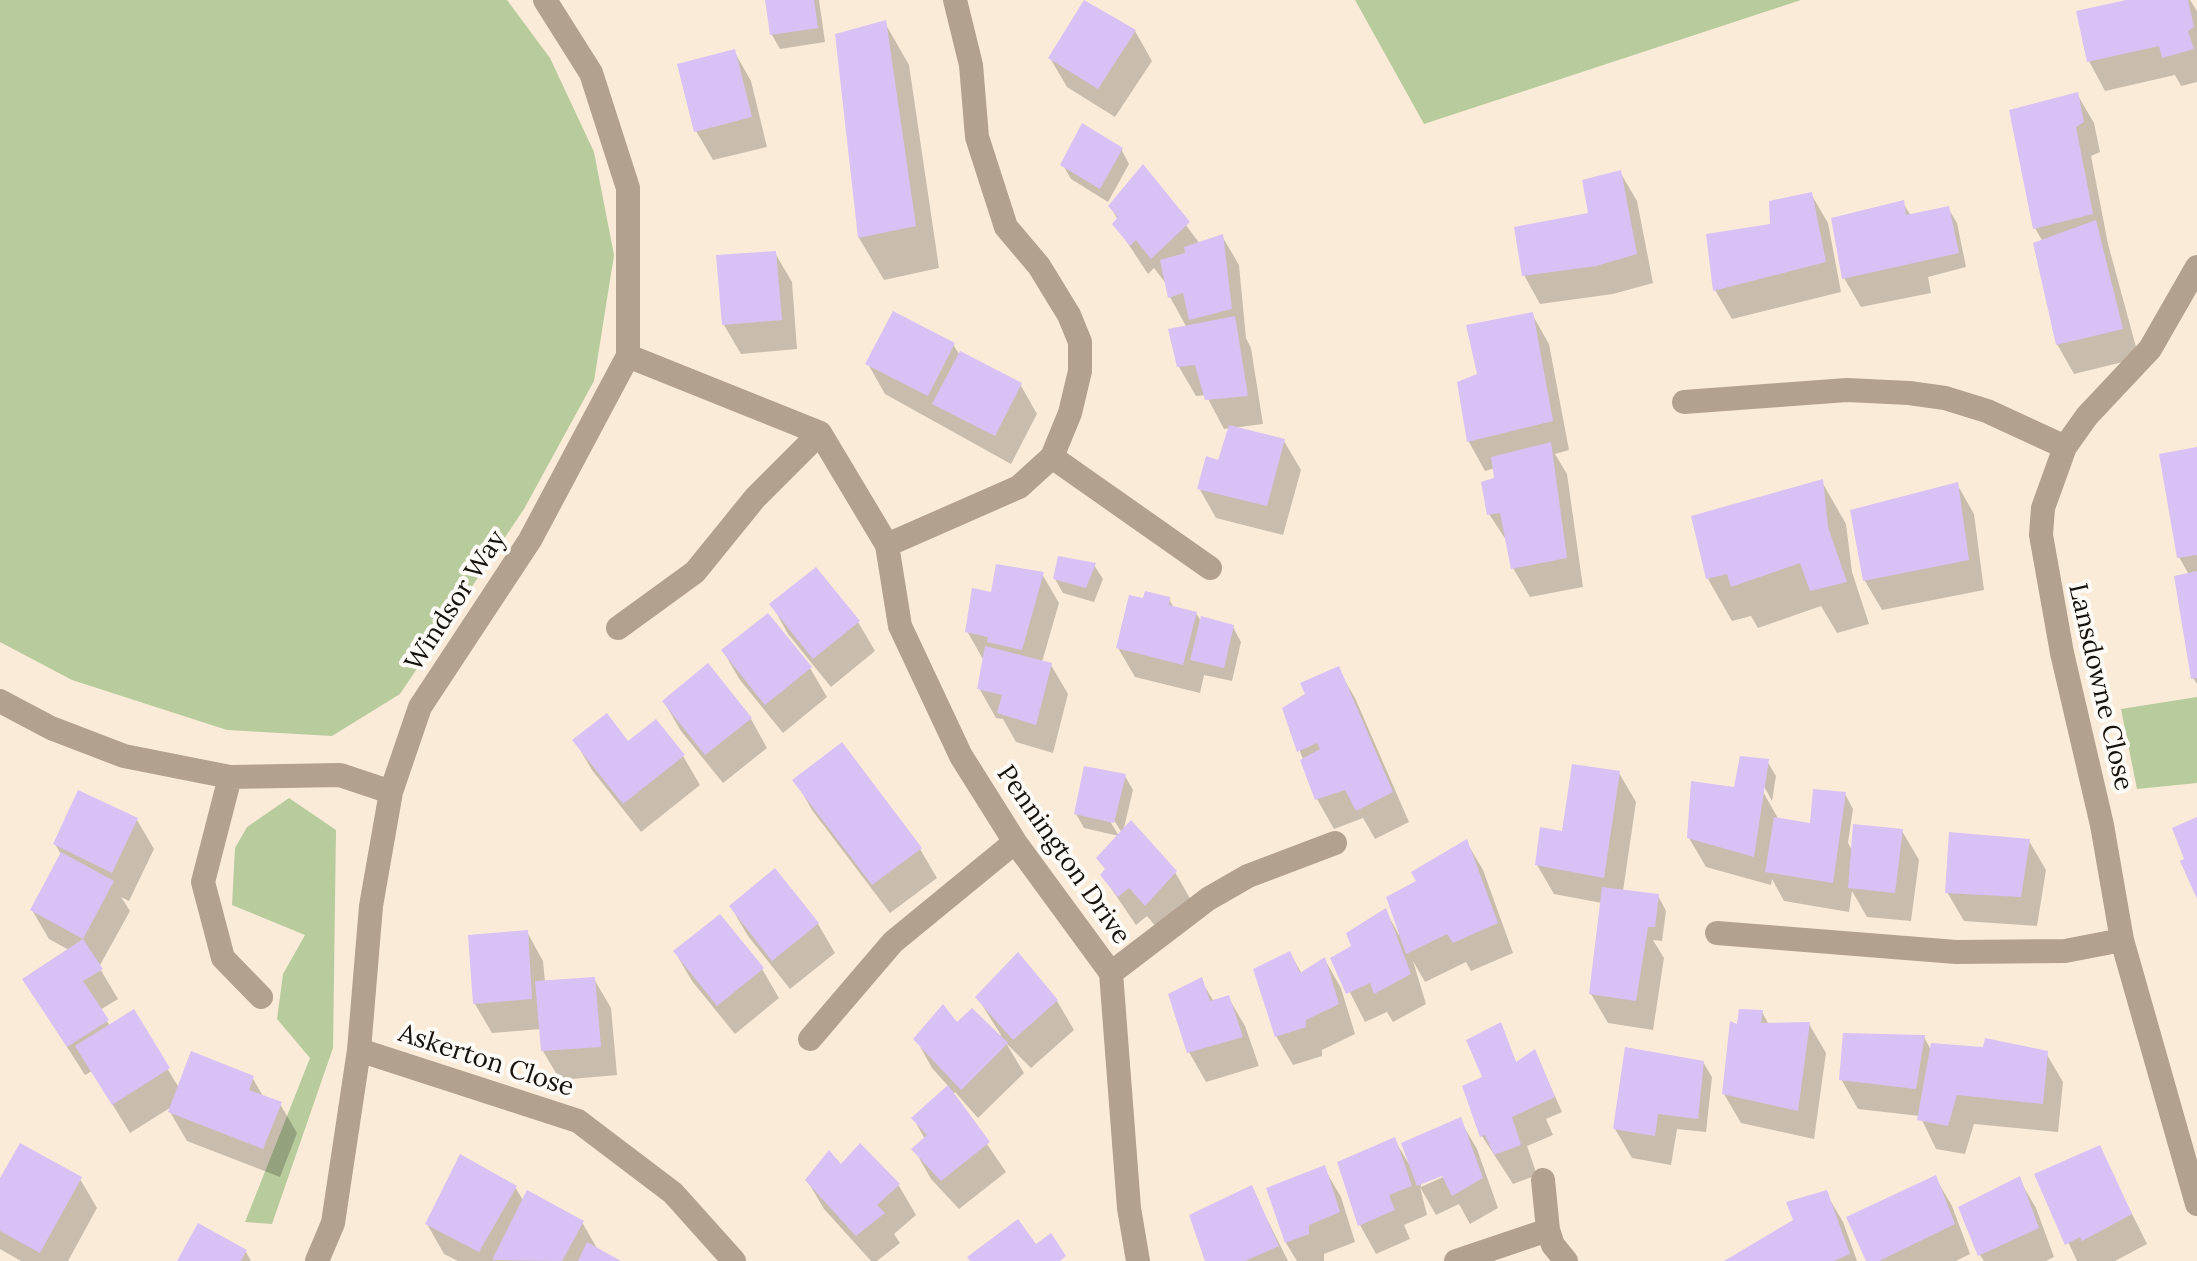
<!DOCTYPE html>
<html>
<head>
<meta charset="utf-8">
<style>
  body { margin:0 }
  canvas { display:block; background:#faebd8 }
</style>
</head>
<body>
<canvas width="2197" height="1261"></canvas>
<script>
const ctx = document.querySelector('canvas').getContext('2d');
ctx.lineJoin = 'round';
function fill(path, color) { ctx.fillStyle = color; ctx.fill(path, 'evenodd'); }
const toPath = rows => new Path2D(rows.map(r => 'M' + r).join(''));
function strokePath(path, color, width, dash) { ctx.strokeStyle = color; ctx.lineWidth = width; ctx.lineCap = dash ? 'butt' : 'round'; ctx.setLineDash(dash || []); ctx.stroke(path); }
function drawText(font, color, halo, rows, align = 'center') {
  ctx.font = font + ' Lora,serif'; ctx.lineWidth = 8; ctx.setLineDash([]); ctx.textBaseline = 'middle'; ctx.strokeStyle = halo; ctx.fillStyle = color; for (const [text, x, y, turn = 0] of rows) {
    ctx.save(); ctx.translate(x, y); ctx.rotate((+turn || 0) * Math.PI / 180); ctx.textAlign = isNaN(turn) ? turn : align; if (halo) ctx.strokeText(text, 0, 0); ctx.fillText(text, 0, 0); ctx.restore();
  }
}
fill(toPath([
  [0,0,507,0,550,58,594,152,614,255,594,381,524,509,400,694,332,736,227,730,72,680,0,642],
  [1355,0,1801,0,1424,124],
  [2197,697,2197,783,2137,789,2121,709],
  [289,798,336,830,333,1048,272,1224,245,1222,310,1058,277,1019,283,974,305,935,232,905,235,848,247,827]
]), '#b8cb9d');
fill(toPath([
  [767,0,819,0,825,42,780,49,772,35],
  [2135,0,2190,0,2197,11,2197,82,2181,86,2175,75,2105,91,2089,61],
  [885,23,909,65,939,268,884,280,859,238],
  [1135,31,1152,61,1115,117,1067,87,1050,58],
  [734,51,751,81,767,147,713,160,696,131],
  [2077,94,2094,123,2100,152,2091,156,2108,244,2139,358,2074,374,2057,344,2043,242,2035,228,2011,111],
  [1121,149,1129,164,1108,202,1071,179,1063,165],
  [1143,167,1200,244,1222,236,1239,265,1246,338,1251,348,1263,424,1232,428,1284,441,1301,470,1283,535,1216,518,1199,488,1220,462,1230,428,1224,429,1206,395,1196,396,1179,367,1187,328,1170,297,1167,285,1154,268,1148,274,1115,224,1118,220,1110,206],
  [1620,172,1637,201,1653,283,1613,294,1540,304,1524,275,1590,215],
  [1811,194,1828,223,1841,292,1732,319,1715,290,1772,225],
  [1903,203,1911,216,1948,208,1957,223,1966,267,1928,277,1931,293,1861,307,1844,278],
  [775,253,792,282,797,349,741,354,724,325],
  [1532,314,1549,344,1569,450,1555,454,1567,474,1583,587,1530,597,1513,568,1508,543,1489,514,1495,468,1485,471,1469,442,1459,383,1479,375],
  [953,344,959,354,1020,384,1037,414,1011,464,885,394,868,364],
  [2197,449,2197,684,2193,678,2189,575,2179,557],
  [1822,482,1846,524,1852,572,1869,624,1837,633,1821,606,1758,628,1751,616,1732,621,1708,579],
  [1957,484,1974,514,1984,590,1882,610,1865,581,1852,512],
  [1094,565,1103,579,1094,602,1063,593,1055,579],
  [1042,574,1059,603,1042,662,1051,665,1068,694,1053,753,1016,742,1003,719,996,718,979,688,984,661,967,631,993,594],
  [1169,599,1174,608,1196,613,1202,623,1233,627,1241,642,1232,681,1204,675,1200,693,1135,677,1118,648,1145,600],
  [772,605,858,622,875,651,831,687,788,634],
  [723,651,810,668,827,697,783,733,740,680],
  [1338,669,1355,698,1409,822,1375,839,1363,818,1334,829,1317,799,1285,709],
  [664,702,751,719,767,748,723,783,681,731],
  [575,741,628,744,683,756,700,785,641,832,592,770],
  [1767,761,1776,776,1772,801,1761,781,1758,783,1779,820,1812,825,1845,794,1853,809,1848,843,1853,852,1902,831,1919,860,1911,921,1867,917,1852,891,1849,912,1784,901,1772,879,1771,885,1706,867,1689,838],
  [1619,773,1636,802,1623,891,1658,896,1666,911,1662,941,1653,940,1664,958,1653,1030,1608,1023,1591,994,1602,903,1554,894,1537,865],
  [1125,776,1133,790,1123,832,1175,872,1192,902,1162,934,1147,916,1136,925,1102,875,1106,871,1099,858,1119,836,1084,828,1076,814],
  [1110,814,1122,833,1119,836,1107,816],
  [795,780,920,849,937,878,890,913,812,810],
  [137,820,154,849,129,901,121,897,130,911,99,967,118,999,100,1010,110,1026,133,1012,179,1088,252,1077,264,1098,280,1104,297,1133,280,1177,187,1141,170,1112,173,1106,130,1133,92,1071,85,1075,24,980,69,950,49,939,32,910,62,856,55,844],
  [1466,841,1483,870,1513,953,1471,971,1466,962,1425,982,1413,961,1426,1004,1393,1022,1387,1012,1365,1022,1333,959,1354,947,1386,911,1399,935,1418,882],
  [2029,841,2046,870,2037,926,1964,921,1947,892],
  [775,871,818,924,835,953,790,989,748,936,731,907],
  [527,932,543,961,545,982,594,979,611,1008,617,1075,560,1080,543,1051,541,1029,492,1033,475,1004],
  [675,952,762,969,779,998,735,1034,692,981],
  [1290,953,1302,974,1325,960,1341,988,1355,1034,1322,1050,1322,1056,1293,1065,1276,1036],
  [1018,955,1057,1001,1074,1030,1031,1068,1006,1043,1024,1073,978,1118,955,1092,953,1094,1006,1172,959,1209,931,1179,914,1149,925,1139,913,1118,949,1087,932,1068,916,1039,956,1025,999,1037,1001,1035,977,997],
  [1201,980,1214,1002,1228,997,1245,1026,1259,1066,1206,1082,1189,1052],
  [1762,1012,1769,1025,1809,1024,1826,1053,1814,1139,1741,1123,1724,1094,1739,1026],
  [1500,1025,1517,1064,1535,1052,1562,1112,1546,1119,1553,1135,1527,1146,1537,1175,1513,1184,1482,1136,1484,1078],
  [1924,1037,1931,1050,2046,1053,2063,1082,2058,1132,1974,1124,1965,1154,1936,1149,1920,1116,1858,1109,1841,1079],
  [1627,1049,1703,1062,1712,1077,1706,1132,1677,1129,1671,1165,1632,1158,1615,1129],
  [1460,1120,1477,1149,1498,1208,1470,1224,1459,1204,1436,1215,1420,1187,1427,1215,1404,1225,1410,1239,1376,1254,1360,1225,1394,1139,1409,1164],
  [1450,1170,1452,1173,1421,1187,1421,1183],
  [860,1145,899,1186,916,1215,894,1234,900,1243,877,1261,871,1261,824,1209,807,1180,841,1167],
  [2099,1148,2147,1244,2115,1261,2077,1261,2037,1175],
  [1324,1168,1341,1197,1355,1242,1324,1254,1324,1261,1297,1261,1286,1243,1268,1189],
  [1935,1177,1952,1206,1970,1254,1956,1261,1868,1261],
  [80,1179,97,1208,68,1261,21,1261,0,1249,0,1182],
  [2019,1179,2036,1208,2054,1257,2046,1261,1984,1261,1980,1255],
  [515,1187,524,1202,582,1222,599,1252,617,1261,458,1261,444,1254,427,1224],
  [1251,1187,1288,1261,1207,1261],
  [1826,1193,1843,1222,1857,1261,1727,1261,1795,1221],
  [246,1252,251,1261,179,1261]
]), '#0003');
fill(toPath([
  [765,0,814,0,818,28,770,35],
  [1084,0,1136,30,1098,89,1048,58],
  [2126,0,2188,0,2194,27,2188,31,2194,49,2162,58,2159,46,2087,62,2076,11],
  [886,20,916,226,858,238,835,34],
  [735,49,752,117,694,132,677,64],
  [2078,92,2084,122,2076,127,2093,214,2033,229,2009,110],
  [1082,123,1123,148,1100,189,1060,165],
  [1143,164,1190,222,1151,259,1136,240,1130,246,1112,224,1118,217,1108,206],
  [1621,170,1637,254,1596,266,1522,276,1514,227,1588,213,1582,180],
  [1812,192,1826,262,1713,291,1706,234,1770,224,1769,201],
  [1904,200,1906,215,1949,206,1959,253,1842,279,1831,218],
  [2096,220,2123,329,2056,345,2033,243],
  [1223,234,1232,309,1189,320,1183,293,1168,298,1160,260,1185,253,1184,247],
  [776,251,782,320,722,325,716,255],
  [893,311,955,343,928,396,865,364],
  [1533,312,1553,421,1467,442,1457,382,1477,374,1466,325],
  [1235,316,1248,396,1205,400,1195,365,1177,367,1168,329],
  [960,351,1022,383,995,436,932,404],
  [1229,425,1285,439,1267,506,1197,489,1206,456,1218,460],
  [1551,442,1567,558,1511,569,1500,513,1487,515,1481,482,1494,478,1491,457],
  [2197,447,2197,555,2177,558,2159,454],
  [1823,479,1828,527,1847,582,1810,591,1800,563,1731,587,1727,574,1706,579,1691,516],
  [1958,482,1969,560,1863,581,1850,510],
  [1058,556,1096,563,1086,588,1053,579],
  [996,564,1044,572,1022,650,987,642,988,637,965,632,972,588,991,592],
  [816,567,860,621,813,659,769,604],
  [2197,571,2197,678,2191,679,2174,576],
  [1145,591,1170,597,1169,605,1197,612,1183,665,1116,648,1129,595,1143,598],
  [768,613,812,667,765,705,721,650],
  [1201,616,1234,625,1224,668,1190,660],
  [985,646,1052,663,1036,725,997,713,1002,695,977,689],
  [708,663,752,718,705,755,662,701],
  [1339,666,1393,792,1356,811,1345,790,1315,800,1300,760,1320,749,1317,743,1297,752,1282,708,1305,694,1300,683],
  [607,713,628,741,656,719,685,755,623,804,572,740],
  [842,742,922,848,872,885,792,780],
  [1740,756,1769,759,1754,857,1687,838,1691,781,1734,787],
  [1572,764,1620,771,1604,878,1535,865,1540,827,1562,831],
  [1084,766,1126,774,1114,823,1074,814],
  [1813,789,1846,792,1833,883,1765,872,1774,817,1810,823],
  [78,790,138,818,112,873,53,844],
  [2197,817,2197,899,2180,861,2184,859,2172,828],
  [1131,820,1177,871,1145,906,1129,888,1118,897,1100,875,1105,869,1096,858],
  [1853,824,1903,829,1895,893,1848,888],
  [1949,832,2030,839,2021,897,1945,893],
  [1467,839,1498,923,1453,943,1447,934,1406,954,1386,897,1416,881,1411,872],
  [61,852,114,881,83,939,103,969,83,981,109,1020,67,1047,22,979,83,939,30,910],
  [775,868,819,923,772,961,729,906],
  [1602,887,1659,894,1655,927,1648,927,1636,1001,1589,994],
  [1386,908,1411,974,1374,994,1370,983,1346,994,1330,958,1351,946,1346,933],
  [720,914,764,968,717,1006,673,951],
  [528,930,532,999,473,1004,468,935],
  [1290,951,1300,973,1325,957,1339,1004,1306,1020,1306,1027,1275,1037,1253,969],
  [1018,952,1058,1000,1013,1040,975,997],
  [595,977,601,1047,541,1051,535,981],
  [1202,977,1210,1001,1229,995,1243,1037,1187,1053,1168,994],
  [943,1004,957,1022,972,1008,1008,1043,961,1090,913,1039],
  [134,1009,170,1068,112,1105,75,1046],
  [1739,1009,1763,1010,1761,1023,1810,1022,1798,1111,1722,1094,1730,1021,1737,1024],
  [1501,1022,1516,1062,1535,1049,1555,1097,1512,1117,1521,1145,1494,1155,1485,1135,1480,1137,1462,1086,1482,1077,1466,1040],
  [1843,1033,1925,1035,1916,1089,1839,1080],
  [1985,1038,2048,1051,2043,1104,1957,1095,1948,1126,1917,1120,1931,1043,1983,1047],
  [1625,1047,1704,1061,1698,1119,1658,1114,1655,1136,1613,1129],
  [191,1051,254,1076,249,1090,282,1102,263,1149,168,1112],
  [948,1085,990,1142,941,1181,911,1149,927,1135,911,1118],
  [1461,1117,1483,1178,1452,1196,1442,1176,1417,1186,1401,1143],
  [1395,1137,1412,1186,1389,1195,1395,1210,1358,1226,1337,1162],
  [20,1143,82,1177,40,1253,0,1231,0,1178],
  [860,1143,900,1184,877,1205,885,1213,856,1236,805,1180,829,1150,841,1164],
  [2100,1145,2132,1214,2082,1241,2080,1237,2065,1245,2034,1174],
  [460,1154,517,1186,479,1252,425,1224],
  [1325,1165,1340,1212,1309,1225,1309,1234,1285,1243,1266,1188],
  [1936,1175,1955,1224,1879,1261,1866,1261,1846,1217],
  [2020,1176,2039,1228,1978,1256,1958,1207],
  [1252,1185,1279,1246,1245,1261,1205,1261,1189,1215],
  [527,1190,584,1221,562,1261,492,1260],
  [1827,1190,1850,1254,1834,1261,1724,1261,1793,1220,1786,1202],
  [1018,1219,1036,1244,1051,1233,1066,1256,1060,1261,970,1261,967,1257],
  [198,1223,247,1250,241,1261,177,1261],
  [587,1242,621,1261,578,1261]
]), '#d8c1f4');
strokePath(toPath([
  [2197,267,2150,349,2087,416,2065,447,2043,508,2041,535,2062,653,2102,825,2122,940,2197,1204],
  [628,356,820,433,887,545,900,626,961,756,1015,842,1111,973,1129,1208,1138,1261],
  [1684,402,1847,390,1909,393,1945,398,1987,411,2065,447],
  [1052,457,1210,568],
  [887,545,1019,487,1052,457,1070,413,1080,371,1080,342,1069,315,1039,266,1006,227,977,137,971,65,955,0],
  [618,628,695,572,755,498,820,433],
  [0,701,51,728,124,756,230,777,340,775,391,792],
  [230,777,203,882,223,958,261,997],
  [1717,933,1956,952,2065,951,2122,940],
  [1111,973,1208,899,1248,876,1335,843],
  [810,1039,893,942,1015,842],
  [359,1050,578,1121,673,1193,734,1261],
  [1543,1180,1548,1230,1553,1245,1566,1261],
  [317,1261,333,1223,359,1050,371,906,391,792,420,707,530,540,628,356,628,188,591,73,545,0],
  [1456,1261,1548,1230]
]), '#b3a18f', 24);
drawText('26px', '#18120c', '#fefbf7', [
  ["Windsor Way",456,601,-57],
  ["Lansdowne Close",2100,687,77],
  ["Pennington Drive",1063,855,55],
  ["Askerton Close",486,1061,18]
]);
</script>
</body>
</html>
